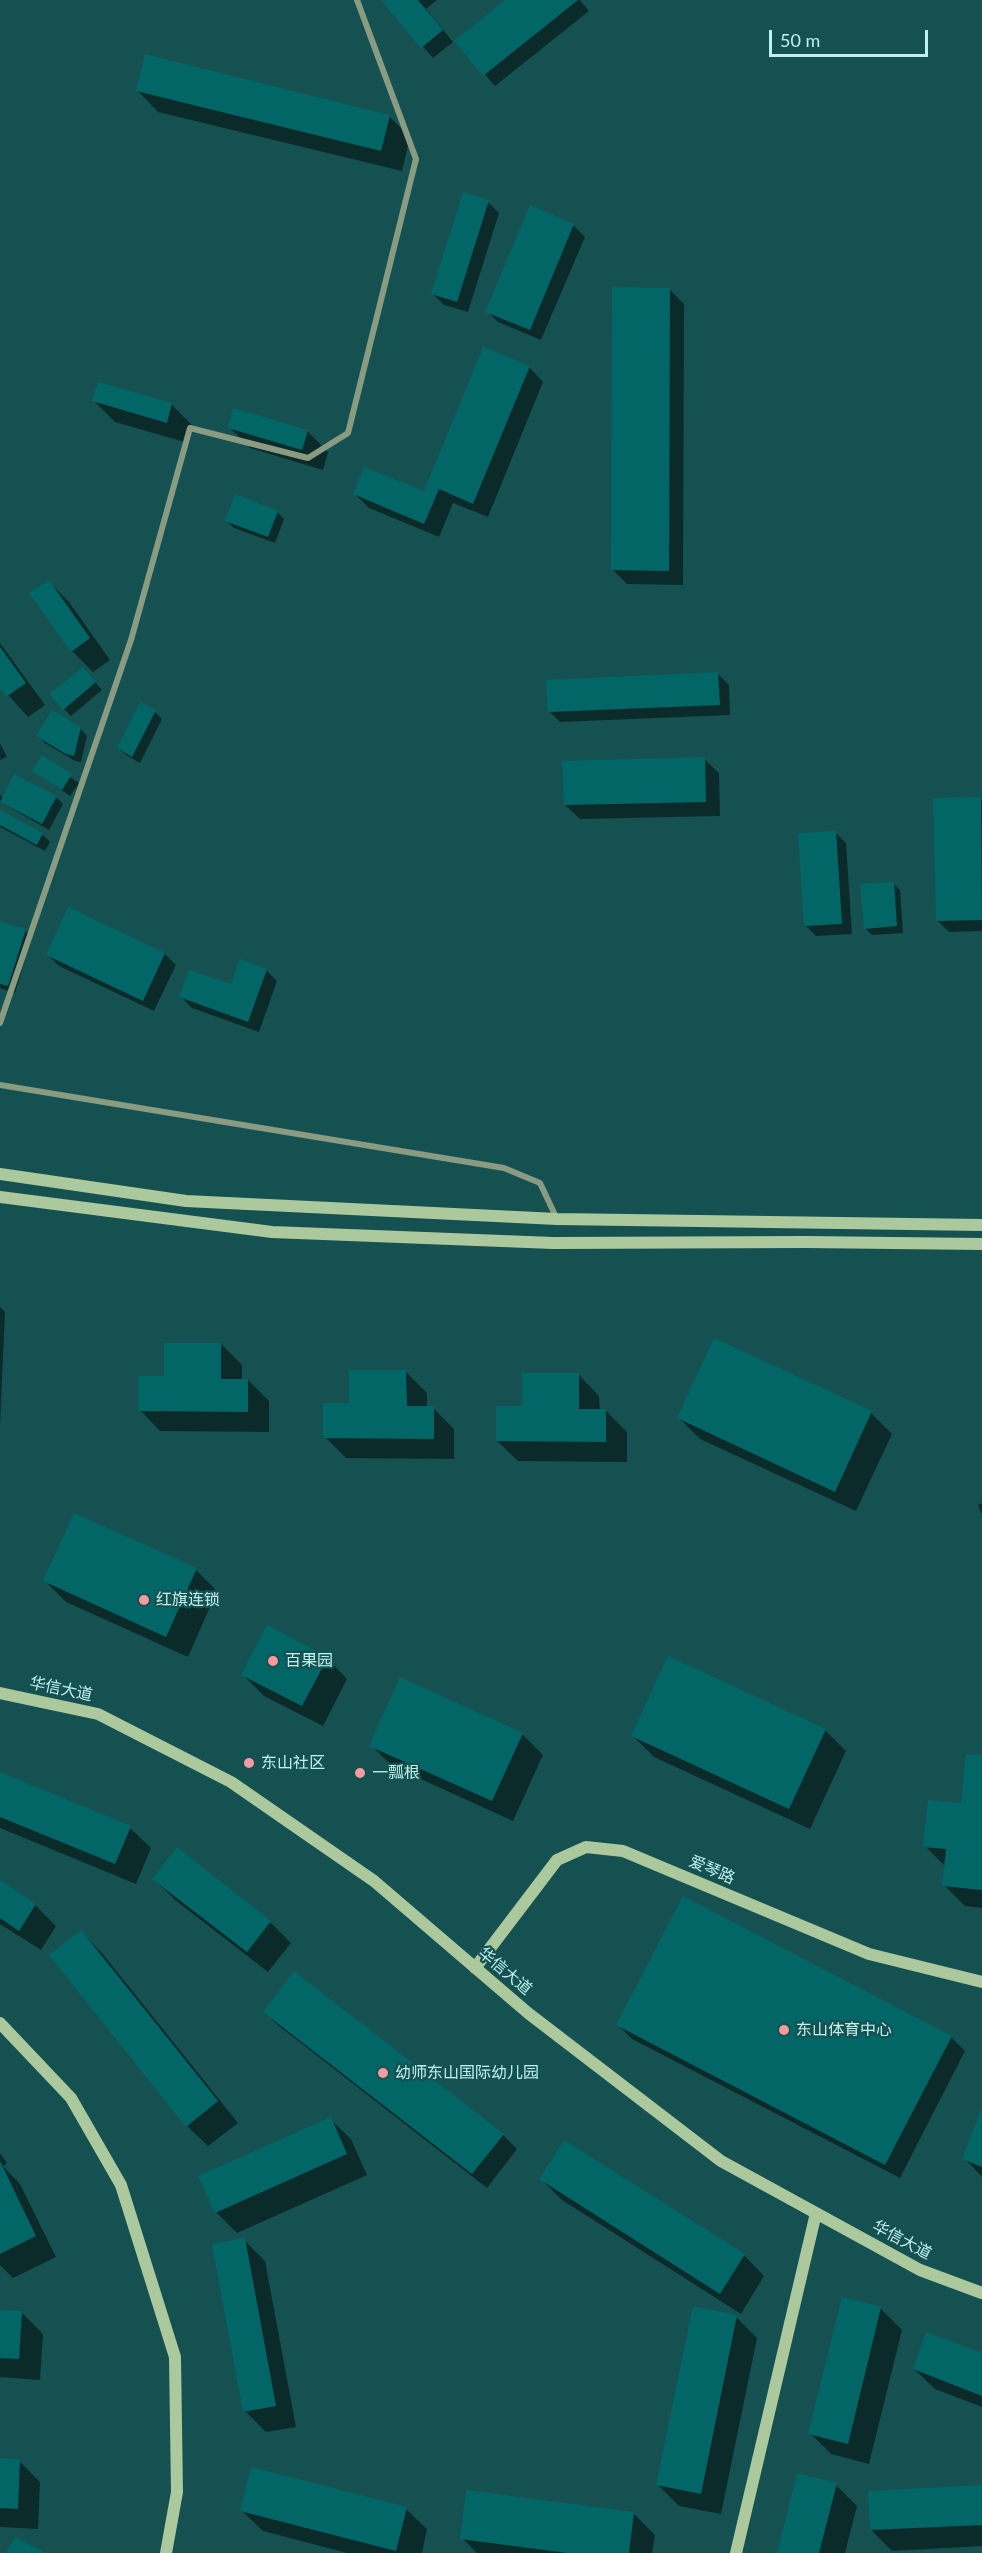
<!DOCTYPE html>
<html>
<head>
<meta charset="utf-8">
<style>
  body { margin:0 }
  #map { position:relative; width:982px; height:2553px; overflow:hidden; background:#165151; font-family:Lato,sans-serif }
  canvas { display:block }
  .scale { position:absolute; left:769px; top:30px; width:159px; height:27px; box-sizing:border-box; border:3px solid #bfefee; border-top:0; padding-left:8px; font-size:18px; line-height:21px; white-space:nowrap; color:#bfefee; -webkit-text-stroke:4px #165151; paint-order:stroke }
</style>
</head>
<body>
<div id="map">
<canvas width="982" height="2553"></canvas>
<div class="scale">50 m</div>
</div>
<script>
const ctx = document.querySelector('canvas').getContext('2d');
ctx.lineJoin = 'round';
function fill(path, color) { ctx.fillStyle = color; ctx.fill(path, 'evenodd'); }
const toPath = rows => new Path2D(rows.map(r => 'M' + r).join(''));
function strokePath(path, color, width, dash) { ctx.strokeStyle = color; ctx.lineWidth = width; ctx.lineCap = dash ? 'butt' : 'round'; ctx.setLineDash(dash || []); ctx.stroke(path); }
function drawText(font, color, halo, rows, align = 'center') {
  ctx.font = font + ' Lato,"Noto Sans SC",sans-serif'; ctx.lineWidth = 4.5; ctx.setLineDash([]); ctx.textBaseline = 'middle'; ctx.strokeStyle = halo; ctx.fillStyle = color; for (const [text, x, y, turn = 0] of rows) {
    ctx.save(); ctx.translate(x, y); ctx.rotate((+turn || 0) * Math.PI / 180); ctx.textAlign = isNaN(turn) ? turn : align; if (halo) ctx.strokeText(text, 0, 0); ctx.fillText(text, 0, 0); ctx.restore();
  }
}
fill(toPath([
  [383,0,437,0,426,9,453,42,433,58],
  [508,0,580,0,589,11,495,86,456,41],
  [138,91,389,116,410,137,402,171,158,112],
  [488,202,499,213,468,312,444,305,433,294],
  [531,207,574,226,585,237,541,340,498,322,487,311],
  [669,289,684,304,683,585,627,584,613,570],
  [529,367,543,382,488,517,453,503,439,537,369,508,355,494,425,493],
  [99,383,172,405,193,426,188,443,115,422,94,401],
  [229,427,307,431,328,452,323,470,250,448],
  [277,512,284,519,275,543,234,528,227,521],
  [49,582,69,602,110,660,93,672,72,651,31,594],
  [0,643,45,705,28,717,0,686],
  [718,674,729,685,730,715,560,722,549,711],
  [90,676,102,690,71,716,64,709],
  [155,712,162,719,140,763,126,755,118,748],
  [80,728,87,736,81,762,75,761,45,743,38,736],
  [0,743,7,757,0,760],
  [42,758,79,783,70,796,34,771],
  [704,759,719,773,720,816,580,819,565,805],
  [0,794,3,799,56,797,63,804,49,830,0,802],
  [980,798,982,800,982,931,949,932,938,921],
  [0,812,42,834,50,842,45,851,0,827],
  [835,832,846,843,852,934,816,936,805,925],
  [893,883,900,890,903,933,872,935,865,928],
  [69,909,165,954,176,965,154,1011,59,966,48,955],
  [0,922,25,930,32,937,15,993,0,988],
  [266,970,277,981,259,1032,192,1008,181,997,232,986],
  [0,1307,5,1312,0,1426],
  [715,1340,871,1413,892,1434,856,1511,700,1439,679,1418],
  [221,1344,242,1365,242,1380,248,1380,269,1401,269,1432,160,1431,140,1410,165,1377],
  [406,1372,427,1393,427,1408,433,1408,454,1429,454,1459,346,1458,325,1437,351,1404],
  [579,1375,599,1396,600,1411,606,1411,627,1432,627,1462,518,1461,497,1441,523,1407],
  [982,1503,982,1515,978,1505],
  [196,1570,217,1591,188,1657,66,1602,45,1581],
  [327,1658,347,1679,323,1726,264,1696,243,1675],
  [825,1730,846,1751,810,1829,654,1757,633,1736],
  [522,1734,543,1755,513,1821,392,1766,371,1745],
  [982,1757,982,1908,965,1906,944,1885,946,1867,925,1846,963,1805],
  [0,1774,130,1828,151,1848,136,1884,0,1828],
  [177,1850,270,1922,291,1943,268,1972,175,1900,154,1879],
  [0,1882,35,1905,56,1926,41,1950,0,1924],
  [81,1932,102,1953,238,2123,208,2146,187,2126],
  [264,2012,503,2135,517,2149,487,2188,279,2026],
  [618,2025,951,2037,965,2051,900,2178,632,2039],
  [982,2111,982,2177,964,2158],
  [330,2119,351,2139,367,2175,237,2233,216,2212],
  [0,2153,7,2163,3,2166,20,2184,56,2257,13,2278,0,2265],
  [541,2179,744,2255,764,2276,741,2314,562,2200],
  [244,2240,265,2261,296,2427,266,2432,245,2411],
  [843,2299,881,2309,902,2330,869,2464,831,2454,810,2433],
  [0,2311,22,2313,43,2334,40,2380,0,2377],
  [736,2317,757,2338,721,2514,679,2506,658,2485],
  [982,2355,982,2407,935,2389,914,2369],
  [0,2460,19,2461,40,2482,38,2529,0,2527],
  [836,2485,857,2506,845,2553,779,2553],
  [982,2487,982,2546,892,2551,871,2530],
  [406,2509,427,2529,422,2553,347,2553,263,2531,242,2511],
  [634,2514,655,2535,652,2553,477,2553,462,2538]
]), '#0007');
fill(toPath([
  [381,0,418,0,443,30,421,48],
  [505,0,578,0,483,76,454,41],
  [145,54,390,115,381,151,136,91],
  [463,192,489,200,457,302,431,294],
  [530,205,574,224,530,330,485,312],
  [612,287,670,288,669,571,611,570],
  [483,347,530,366,473,504,439,489,424,524,353,494,364,467,424,491],
  [98,382,172,403,167,423,92,401],
  [233,408,308,430,302,450,228,428],
  [235,494,278,511,268,537,225,521],
  [49,580,90,638,71,652,29,593],
  [0,647,26,683,6,697,0,688],
  [83,667,96,682,63,710,49,694],
  [718,672,720,705,548,712,546,680],
  [140,702,156,710,132,757,117,748],
  [52,710,81,727,74,756,66,754,36,736],
  [42,755,72,774,62,790,32,771],
  [705,757,706,802,564,805,562,761],
  [14,774,57,796,42,824,0,802],
  [981,797,982,920,936,921,933,798],
  [0,810,43,833,37,845,0,825],
  [836,831,842,924,804,926,798,833],
  [894,882,897,926,864,929,860,884],
  [68,907,165,953,143,1001,46,955],
  [0,921,26,929,8,986,0,984],
  [240,959,267,969,248,1022,179,997,189,970,231,984],
  [714,1338,872,1411,835,1492,677,1418],
  [164,1343,221,1343,221,1379,248,1379,248,1412,138,1411,138,1376,164,1376],
  [349,1370,406,1370,407,1406,434,1406,434,1439,323,1438,323,1403,349,1403],
  [522,1373,579,1373,579,1409,606,1409,606,1442,496,1441,496,1406,522,1406],
  [74,1513,197,1568,166,1637,43,1581],
  [267,1625,328,1657,302,1706,241,1675],
  [668,1656,826,1729,789,1809,631,1736],
  [400,1677,523,1733,492,1801,369,1746],
  [966,1754,982,1755,982,1890,942,1886,946,1849,923,1847,928,1800,961,1803],
  [0,1772,131,1826,115,1864,0,1817],
  [177,1847,271,1921,247,1952,152,1879],
  [0,1880,36,1904,19,1931,0,1918],
  [683,1896,952,2036,885,2165,616,2025],
  [81,1930,218,2101,186,2127,49,1955],
  [294,1971,504,2134,472,2174,263,2012],
  [982,2107,982,2167,962,2159],
  [331,2117,347,2154,215,2213,198,2176],
  [564,2140,745,2254,720,2294,539,2179],
  [0,2161,36,2236,0,2254],
  [245,2238,276,2406,243,2412,212,2244],
  [842,2297,881,2307,848,2444,808,2434],
  [693,2306,737,2315,701,2494,656,2485],
  [0,2310,22,2311,19,2359,0,2358],
  [926,2332,982,2353,982,2396,913,2369],
  [0,2458,20,2459,18,2509,0,2508],
  [251,2467,407,2507,396,2551,240,2511],
  [797,2473,837,2483,819,2553,777,2553],
  [982,2485,982,2525,870,2530,868,2491],
  [466,2490,634,2512,629,2553,567,2553,460,2539],
  [15,2537,46,2553,6,2553]
]), '#026667');
strokePath(toPath([
  [0,1023,131,640,190,428,308,458,348,433,416,159,357,0],
  [0,1085,504,1168,540,1183,557,1219]
]), '#899b80', 6);
strokePath(toPath([
  [0,1174,186,1201,557,1219,982,1225],
  [0,1197,272,1232,553,1243,805,1242,982,1244],
  [0,1693,98,1714,231,1782,374,1881,528,2013,721,2161,920,2270,982,2293],
  [475,1968,557,1860,586,1847,623,1851,869,1954,982,1982],
  [0,2023,71,2098,121,2185,175,2357,177,2492,166,2553],
  [736,2553,816,2213]
]), '#acc99e', 12);
for (const [x, y, r, color] of [
  [144,1600,6,"#f49aa1"],
  [273,1661,6,"#f49aa1"],
  [249,1763,6,"#f49aa1"],
  [360,1773,6,"#f49aa1"],
  [784,2030,6,"#f49aa1"],
  [383,2073,6,"#f49aa1"]
]) { const dot = new Path2D(); dot.arc(x, y, r, 0, 2 * Math.PI); ctx.fillStyle = color; ctx.fill(dot); strokePath(dot, '#165151', 2); }
drawText('16px', '#bfefee', '#165151', [
  ["红旗连锁",156,1600],
  ["百果园",285,1661],
  ["东山社区",261,1763],
  ["一瓢根",372,1773],
  ["东山体育中心",796,2030],
  ["幼师东山国际幼儿园",395,2073]
], 'left');
drawText('16px', '#bfefee', '#165151', [
  ["华信大道",61,1689,12],
  ["爱琴路",712,1870,23],
  ["华信大道",505,1971,40],
  ["华信大道",902,2240,28]
]);
</script>
</body>
</html>
